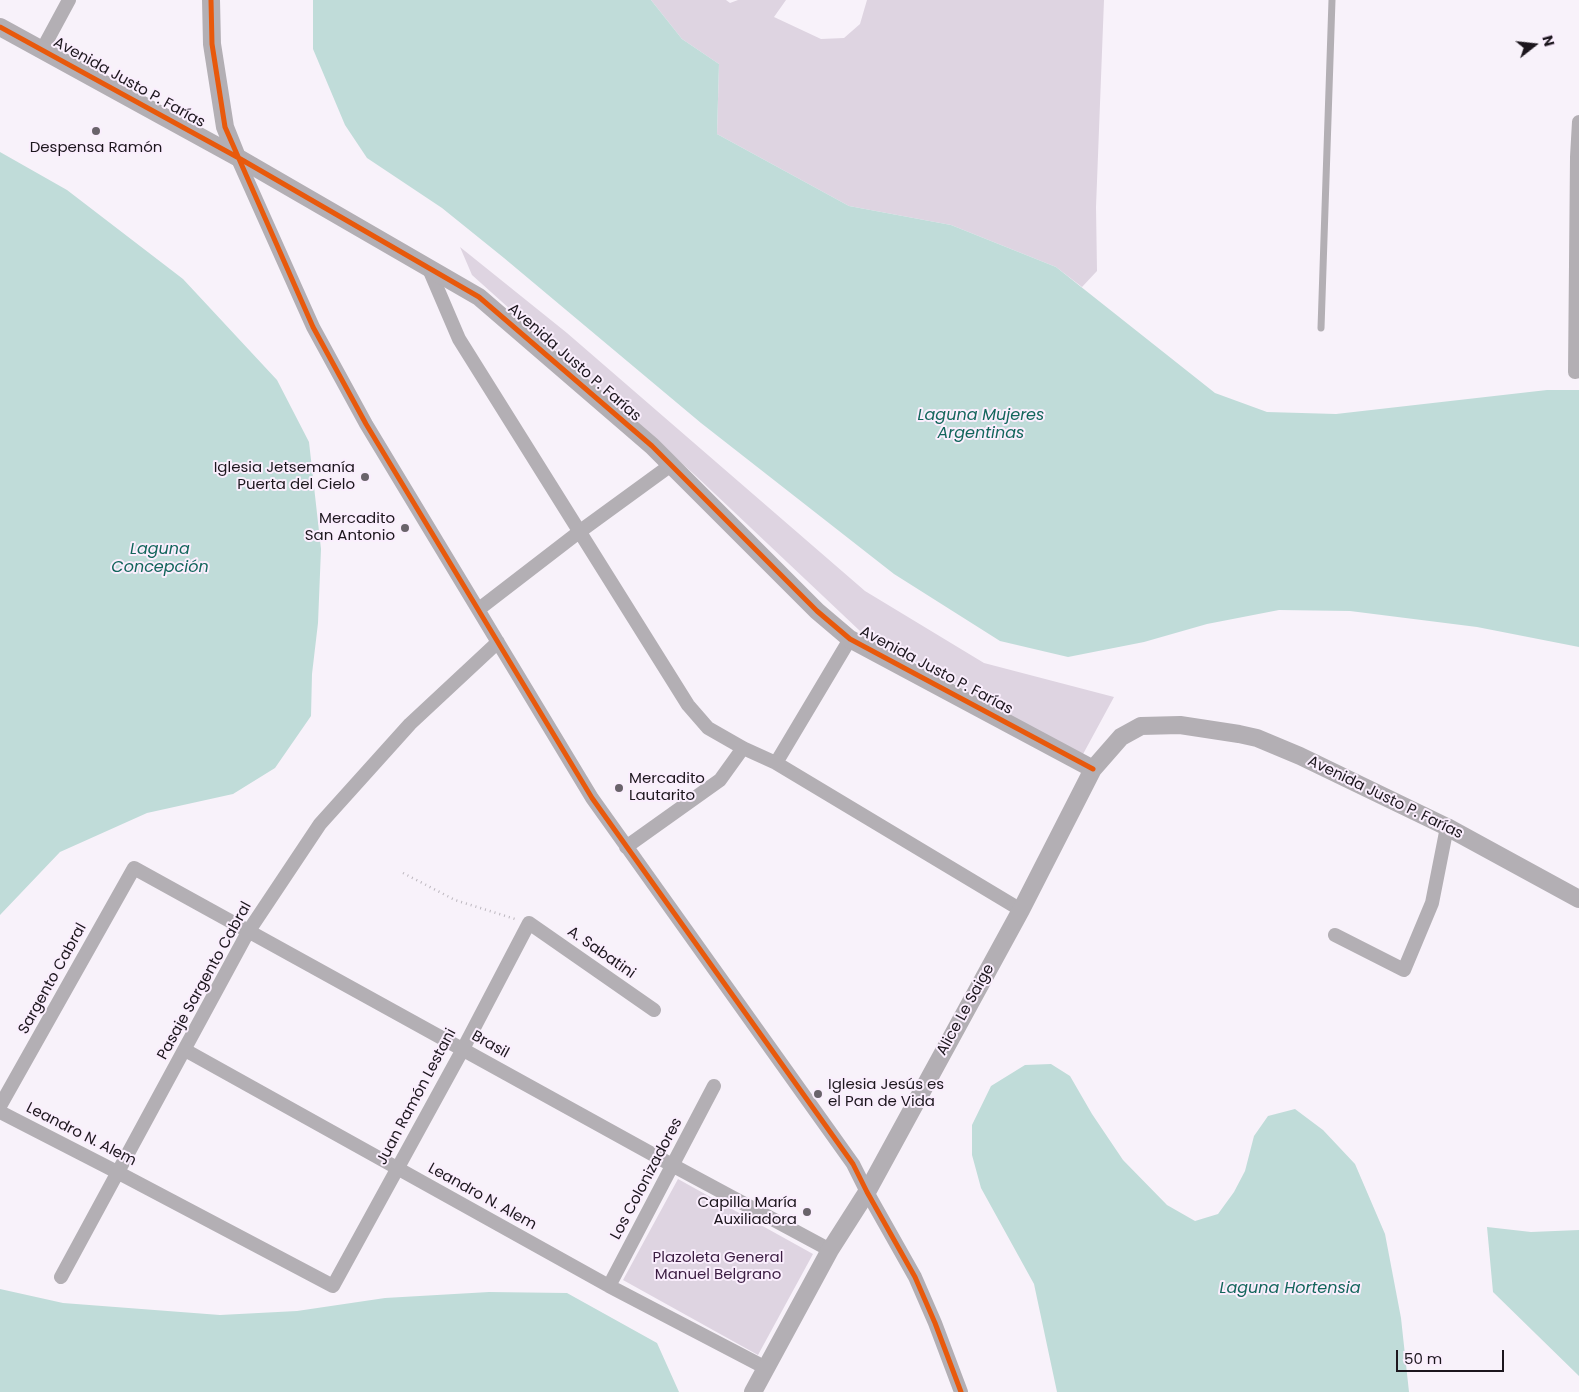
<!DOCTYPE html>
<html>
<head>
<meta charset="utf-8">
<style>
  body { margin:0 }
  #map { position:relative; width:1579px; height:1392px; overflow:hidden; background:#f8f2fa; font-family:Poppins,sans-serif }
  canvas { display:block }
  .north { position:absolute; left:1509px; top:20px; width:50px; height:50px; -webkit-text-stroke:4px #faeefd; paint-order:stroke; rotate:74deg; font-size:14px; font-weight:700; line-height:20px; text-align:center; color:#1c161d }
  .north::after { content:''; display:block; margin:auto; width:18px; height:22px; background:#1c161d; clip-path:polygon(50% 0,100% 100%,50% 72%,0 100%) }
  .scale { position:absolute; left:1396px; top:1350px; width:108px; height:22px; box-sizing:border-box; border:2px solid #1c161d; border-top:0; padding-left:6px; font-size:15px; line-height:18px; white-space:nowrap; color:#1c161d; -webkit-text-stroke:4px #faeefd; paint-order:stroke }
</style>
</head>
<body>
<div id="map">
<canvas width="1579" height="1392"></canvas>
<div class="north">N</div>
<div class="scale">50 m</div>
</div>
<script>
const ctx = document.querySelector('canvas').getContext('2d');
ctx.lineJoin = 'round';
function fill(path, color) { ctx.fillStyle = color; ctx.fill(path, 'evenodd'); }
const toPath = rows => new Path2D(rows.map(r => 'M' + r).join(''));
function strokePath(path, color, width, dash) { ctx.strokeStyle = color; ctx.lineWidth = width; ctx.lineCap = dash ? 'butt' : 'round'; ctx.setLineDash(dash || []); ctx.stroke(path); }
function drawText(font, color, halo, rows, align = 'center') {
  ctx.font = font + ' Poppins,sans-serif'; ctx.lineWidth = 4; ctx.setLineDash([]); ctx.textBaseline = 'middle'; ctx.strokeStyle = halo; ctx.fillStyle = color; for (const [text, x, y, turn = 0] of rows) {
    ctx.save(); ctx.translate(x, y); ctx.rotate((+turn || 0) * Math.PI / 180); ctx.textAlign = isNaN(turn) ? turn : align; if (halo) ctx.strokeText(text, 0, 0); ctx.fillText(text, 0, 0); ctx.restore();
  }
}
fill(toPath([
  [651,0,726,0,730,3,738,0,786,0,774,17,821,39,844,38,860,24,867,0,1104,0,1096,207,1097,271,1082,287,1056,267,951,225,849,206,717,134,719,64,682,39],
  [460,247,567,333,865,591,984,663,1114,697,1082,756,860,631,696,476,472,275],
  [678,1179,813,1254,758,1355,623,1280]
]), '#ded4e1');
fill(toPath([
  [313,0,651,0,682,39,719,64,717,134,849,206,951,225,1056,267,1215,393,1267,412,1336,414,1547,390,1579,390,1579,647,1477,627,1350,611,1279,610,1207,624,1144,642,1068,657,1000,641,894,574,701,423,504,258,442,208,367,158,345,125,313,49],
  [0,152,67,190,183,279,277,380,309,442,321,549,318,623,312,674,311,716,275,768,233,794,147,813,60,852,0,915],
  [1051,1064,1070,1076,1092,1114,1123,1160,1167,1205,1195,1221,1218,1214,1234,1192,1245,1171,1254,1136,1268,1116,1295,1109,1323,1130,1355,1164,1385,1234,1401,1318,1409,1392,1057,1392,1034,1284,981,1188,972,1155,972,1125,991,1086,1025,1065],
  [1487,1227,1531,1232,1579,1230,1579,1376,1493,1292],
  [0,1289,63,1303,220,1315,297,1311,385,1298,489,1292,567,1293,657,1343,679,1392,0,1392]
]), '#c0dcd9');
strokePath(toPath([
  [403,873,455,900,515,919]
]), '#bcb7be', 2.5, [1, 4]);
strokePath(toPath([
  [1321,328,1332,0]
]), '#b3afb4', 7);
strokePath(toPath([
  [42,50,69,0],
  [1579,122,1577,157,1575,372,1579,371],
  [237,157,313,327,366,424,592,798,853,1164,867,1192,915,1277,935,1323,961,1392],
  [429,269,459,339,688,705,708,728,743,748,776,763,1021,910],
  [479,609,579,532,671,465],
  [776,763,850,639],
  [626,847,720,780,743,748],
  [1335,935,1404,970,1432,903,1447,827],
  [185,1050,609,1286,766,1368],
  [0,1106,134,868,672,1165,830,1250],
  [0,1112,117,1172,333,1286,463,1049,529,923,654,1010],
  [61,1277,248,932,320,824,410,724,498,642],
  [609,1286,714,1086]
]), '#b3afb4', 14);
strokePath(toPath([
  [211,0,212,44,225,127,237,157],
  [0,27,237,157,479,297,652,446,817,611,850,639,1093,769],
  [753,1392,830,1250,867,1192,1021,910,1093,769,1121,737,1141,726,1180,725,1239,734,1257,738,1300,756,1447,827,1579,899]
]), '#b3afb4', 18);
strokePath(toPath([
  [211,0,212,44,225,127,313,327,366,424,592,798,853,1164,867,1192,915,1277,935,1323,961,1392],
  [0,27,237,157,479,297,652,446,817,611,850,639,1093,769]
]), '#e8590c', 5);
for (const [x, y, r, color] of [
  [96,131,5,"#69636a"],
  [365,477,5,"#69636a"],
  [405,528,5,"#69636a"],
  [619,788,5,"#69636a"],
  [818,1094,5,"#69636a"],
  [807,1212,5,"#69636a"]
]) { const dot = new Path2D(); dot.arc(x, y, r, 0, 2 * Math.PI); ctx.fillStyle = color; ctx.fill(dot); strokePath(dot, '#faeefd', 2); }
drawText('15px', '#1c161d', '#faeefd', [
  ["Avenida Justo P. Farías",129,83,29],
  ["Avenida Justo P. Farías",574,363,41],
  ["Avenida Justo P. Farías",936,671,28],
  ["Avenida Justo P. Farías",1385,798,26],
  ["A. Sabatini",601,953,35],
  ["Sargento Cabral",53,979,-61],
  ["Pasaje Sargento Cabral",205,981,-61],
  ["Alice Le Saige",966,1010,-61],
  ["Brasil",490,1045,29],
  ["Juan Ramón Lestani",417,1097,-62],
  ["Leandro N. Alem",81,1135,27],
  ["Los Colonizadores",647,1179,-62],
  ["Leandro N. Alem",482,1197,29]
]);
drawText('15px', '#1c161d', '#faeefd', [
  ["Despensa Ramón",96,148,"center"],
  ["Iglesia Jetsemanía",355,468],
  ["Puerta del Cielo",355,485],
  ["Mercadito",395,519],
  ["San Antonio",395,536],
  ["Mercadito",629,779,"left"],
  ["Lautarito",629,796,"left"],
  ["Iglesia Jesús es",828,1085,"left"],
  ["el Pan de Vida",828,1102,"left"],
  ["Capilla María",797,1203],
  ["Auxiliadora",797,1220]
], 'right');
drawText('15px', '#3b1c42', '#faeefd', [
  ["Plazoleta General",718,1258],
  ["Manuel Belgrano",718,1275]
]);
drawText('italic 16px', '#12655b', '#faeefd', [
  ["Laguna Mujeres",981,416],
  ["Argentinas",981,434],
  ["Laguna",160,550],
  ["Concepción",160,568],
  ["Laguna Hortensia",1290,1289]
]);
</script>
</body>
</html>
